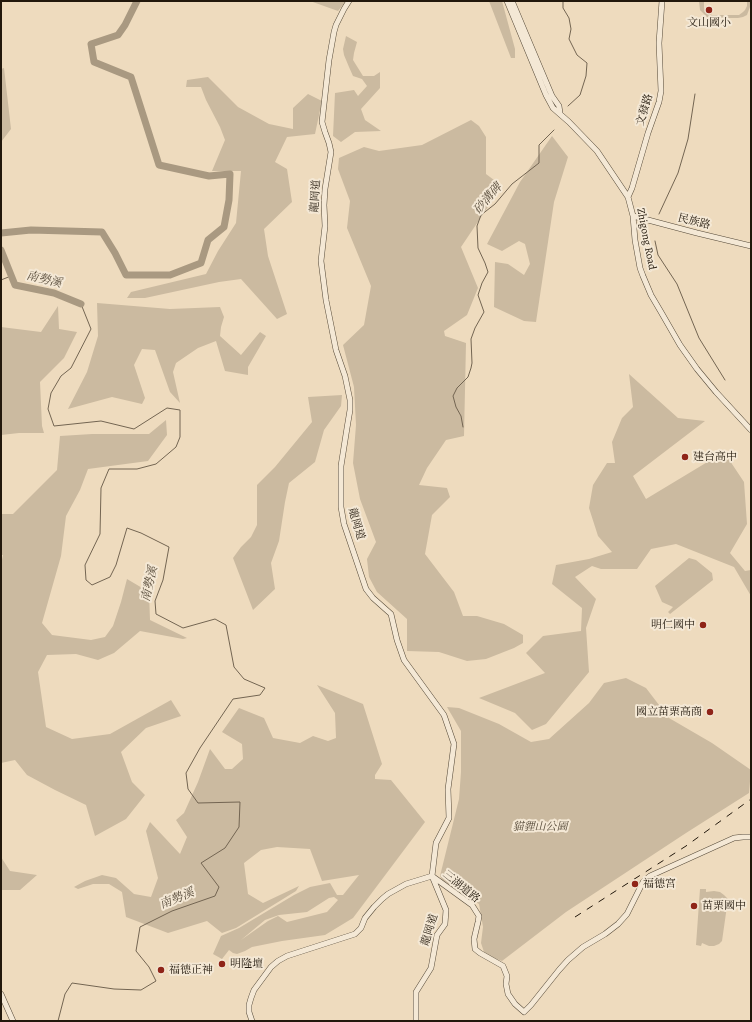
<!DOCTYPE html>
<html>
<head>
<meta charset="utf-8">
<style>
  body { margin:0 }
  #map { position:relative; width:752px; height:1022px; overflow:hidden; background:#eedbbe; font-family:Alegreya,serif }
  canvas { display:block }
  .frame { position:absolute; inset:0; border:2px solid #22180c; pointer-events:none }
</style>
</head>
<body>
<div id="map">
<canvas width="752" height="1022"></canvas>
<div class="frame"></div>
</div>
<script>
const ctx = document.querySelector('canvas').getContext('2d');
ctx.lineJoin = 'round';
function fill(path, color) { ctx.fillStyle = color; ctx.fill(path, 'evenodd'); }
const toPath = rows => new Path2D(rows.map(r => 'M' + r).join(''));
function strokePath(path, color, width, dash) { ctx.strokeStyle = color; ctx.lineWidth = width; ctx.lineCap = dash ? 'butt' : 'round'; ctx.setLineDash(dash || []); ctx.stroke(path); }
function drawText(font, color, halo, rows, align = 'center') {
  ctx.font = font + ' Alegreya,"Noto Serif TC",serif'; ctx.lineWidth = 4; ctx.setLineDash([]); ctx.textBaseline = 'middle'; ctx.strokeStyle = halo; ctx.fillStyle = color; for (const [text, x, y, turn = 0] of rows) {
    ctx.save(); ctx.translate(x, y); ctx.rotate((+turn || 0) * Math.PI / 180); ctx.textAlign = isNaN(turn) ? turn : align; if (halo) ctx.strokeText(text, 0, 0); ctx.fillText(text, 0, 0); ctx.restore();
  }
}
fill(toPath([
  [310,1,346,1,338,11],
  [489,1,502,1,515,49,515,58,511,58],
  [699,1,704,1,704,8,709,13,712,15,739,15,743,12,745,10,747,6,747,1,751,1,751,4,747,15,743,17,738,18,708,18,700,10],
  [346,36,357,42,354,53,353,60,363,76,374,76,380,72,380,88,361,109,365,120,381,131,355,132,341,142,333,136,335,93,354,90,358,96,367,86,362,79,353,76,349,67,344,55,343,49],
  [4,68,11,129,1,142,1,69],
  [208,77,238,107,269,124,293,129,293,108,308,94,322,101,315,134,287,137,275,162,287,169,292,202,264,229,268,256,287,314,277,319,241,279,219,282,145,298,127,298,131,292,206,274,218,251,236,223,241,171,212,171,225,140,220,127,206,100,201,87,186,87,187,80],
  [471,120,479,126,486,137,486,174,502,186,461,247,478,288,467,315,444,331,445,336,466,343,464,436,446,440,427,468,419,485,447,488,450,497,432,515,425,554,454,592,463,616,477,616,504,624,523,635,523,643,514,648,486,659,467,661,439,652,407,651,407,619,377,592,369,577,367,559,376,542,360,499,353,463,356,425,354,387,343,345,364,325,371,286,347,228,350,201,338,169,339,158,364,147,379,151,422,145],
  [552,136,568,157,554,202,536,322,524,321,494,307,495,262,508,264,524,275,530,264,525,244,519,241,502,251,487,244,520,182],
  [97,303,170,309,220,307,224,317,221,327,220,336,241,355,260,332,266,336,248,367,248,375,225,371,216,341,198,348,176,363,173,372,180,403,170,392,155,350,142,349,134,365,145,398,142,404,112,397,68,409,87,372,98,336],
  [58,306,59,329,77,332,64,358,40,382,42,426,44,433,19,433,1,435,1,327,41,332],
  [629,374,678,418,705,421,633,476,646,499,724,452,744,482,747,524,730,553,745,571,751,570,751,596,734,567,676,544,651,549,637,569,601,569,592,566,575,577,596,599,586,628,589,672,546,724,532,730,515,713,479,698,545,673,526,653,543,636,581,631,582,608,552,584,556,565,589,559,612,552,598,536,589,508,593,485,607,463,615,463,612,442,622,418,633,407],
  [342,395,341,406,324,430,315,462,289,483,285,502,279,541,271,563,275,589,253,610,233,558,241,547,251,537,257,525,257,485,275,467,312,422,308,397],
  [166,420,167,435,148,461,88,469,80,490,66,516,61,556,42,623,52,635,91,640,105,637,113,626,121,602,127,579,149,592,150,620,187,638,183,639,140,631,114,653,98,660,76,654,47,655,38,672,46,727,72,739,110,734,171,700,181,716,146,728,121,752,132,782,145,795,126,819,95,836,86,805,55,790,27,775,15,760,1,763,1,564,3,555,1,555,1,514,13,514,57,470,60,436,92,434,149,434],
  [689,558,696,560,712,573,713,580,670,614,668,612,673,607,662,602,655,586],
  [626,678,646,688,669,718,712,743,751,770,749,793,686,833,566,912,502,961,485,955,481,943,483,927,479,904,442,880,440,876,459,799,461,772,461,731,447,707,459,708,499,724,531,742,549,739,589,703,604,683],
  [317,685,363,704,382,764,375,775,375,779,391,780,425,822,353,918,325,935,282,941,252,947,245,951,237,954,233,953,229,950,222,959,213,954,221,936,239,928,294,895,310,887,330,883,337,895,343,895,359,875,322,881,310,849,277,847,261,850,244,863,248,894,263,903,299,886,296,891,236,928,222,933,207,921,168,933,126,917,122,892,109,884,93,884,78,889,74,887,85,881,102,875,116,878,134,894,151,897,158,878,146,831,150,822,180,854,187,837,176,820,184,813,198,782,210,749,225,769,232,769,243,759,242,744,222,732,239,708,264,718,273,738,300,743,313,736,328,741,336,738,335,713],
  [334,897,338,900,327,912,287,922,278,916,268,921,241,940,265,920,279,915,307,912,329,898],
  [1,857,10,871,37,875,20,890,1,890],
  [700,889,706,889,706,892,714,891,720,892,724,895,728,899,722,941,719,944,714,946,709,946,702,943,701,946,696,945]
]), '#cbbaa0');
strokePath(toPath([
  [563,1,563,8,569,18,571,29,569,39,577,55,587,63,586,76,580,95,568,106],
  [659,214,678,173,688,139,695,94],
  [655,241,658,255,677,284,699,338,725,380],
  [1,280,11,276],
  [463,427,461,416,456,407,453,396,457,388,468,377,471,368,472,363,471,339,475,328,484,312,478,295,482,283,488,272,485,263,478,248,477,226,481,215,495,204,512,184,539,163,539,145,554,130],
  [58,1021,65,994,72,983,114,989,141,990,156,981,149,967,136,951,140,927,172,911,215,896,219,887,201,863,225,848,239,827,240,802,198,803,188,789,186,773,200,748,233,699,260,695,265,688,244,679,234,667,226,625,215,619,183,628,156,614,155,601,163,580,169,547,141,533,127,528,116,565,110,577,92,585,86,580,85,565,100,534,101,488,109,469,137,469,156,464,176,447,180,437,180,410,167,408,134,429,101,421,54,426,48,409,51,393,61,376,71,368,91,329,81,304]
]), '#736552', 1);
strokePath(toPath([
  [1,233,31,230,102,232,115,253,126,275,170,275,201,263,208,240,224,227,229,200,230,174,209,176,159,165,131,77,94,62,91,44,118,35,125,25,137,1],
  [1,250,15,285,54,293,81,304]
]), '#a99981', 7);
const tertiary = toPath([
  [349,1,344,9,336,25,334,32,329,60,322,122,325,132,329,143,331,152,325,189,324,205,325,226,321,261,326,300,336,350,345,376,350,400,350,410,347,428,341,466,341,507,344,524,366,589,373,598,391,614,397,640,404,660,444,715,454,744,448,789,449,818,436,843,432,876,446,910,445,924,437,935,431,968,416,992,416,1021],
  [507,1,546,95,553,108,569,122,597,151,628,197,633,216,635,240,640,268,643,276,651,295,661,312,680,345,697,369,716,392,751,430],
  [512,1,552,96,559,106,560,113],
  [628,197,632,188,648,133,659,102,661,91,659,43,662,1],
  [633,216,697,233,751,246],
  [1,994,13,1021],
  [252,1021,249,1012,249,1005,251,998,254,990,271,967,278,961,287,956,355,934,361,928,365,918,374,907,382,899,388,894,406,884,432,876,472,905,479,916,478,922,474,939,475,949,480,953,503,966,507,976,506,984,508,994,515,1004,524,1012,531,1005,559,970,568,960,583,947,605,934,618,924,627,914,643,882,650,876,734,838,743,837,751,837]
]);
strokePath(tertiary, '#554938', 6);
strokePath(tertiary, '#f4e8d5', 5);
strokePath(toPath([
  [575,917,686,846,751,799]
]), '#22180c', 1, [7, 7]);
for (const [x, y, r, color] of [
  [709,10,4,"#8f2418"],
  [685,457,4,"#8f2418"],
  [703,625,4,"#8f2418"],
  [710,712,4,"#8f2418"],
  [635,884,4,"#8f2418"],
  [694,906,4,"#8f2418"],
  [222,964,4,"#8f2418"],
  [161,970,4,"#8f2418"]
]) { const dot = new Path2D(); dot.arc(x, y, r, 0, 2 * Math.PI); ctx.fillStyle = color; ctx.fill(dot); strokePath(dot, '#f4e8d5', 1.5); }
drawText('11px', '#22180c', '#f4e8d5', [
  ["文山國小",709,23,"center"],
  ["建台高中",693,457],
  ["明仁國中",695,625,"right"],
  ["國立苗栗高商",702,712,"right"],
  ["福德宮",643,884],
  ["苗栗國中",702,906],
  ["明隆壇",230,964],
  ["福德正神",169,970]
], 'left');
drawText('11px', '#22180c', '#f4e8d5', [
  ["文發路",645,110,-74],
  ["龍岡道",316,196,-86],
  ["民族路",694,222,14],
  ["Zhigong Road",646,239,79],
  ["龍岡道",356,524,74],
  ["三湖道路",461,887,39],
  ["龍岡道",430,930,-73]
]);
drawText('italic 11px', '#554938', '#f4e8d5', [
  ["貓貍山公園",540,827]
]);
drawText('italic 12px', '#584c3b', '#f4e8d5', [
  ["砂溝碑",488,199,-49],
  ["南勢溪",44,280,14],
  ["南勢溪",150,584,-77],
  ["南勢溪",177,899,-22]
]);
</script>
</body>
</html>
